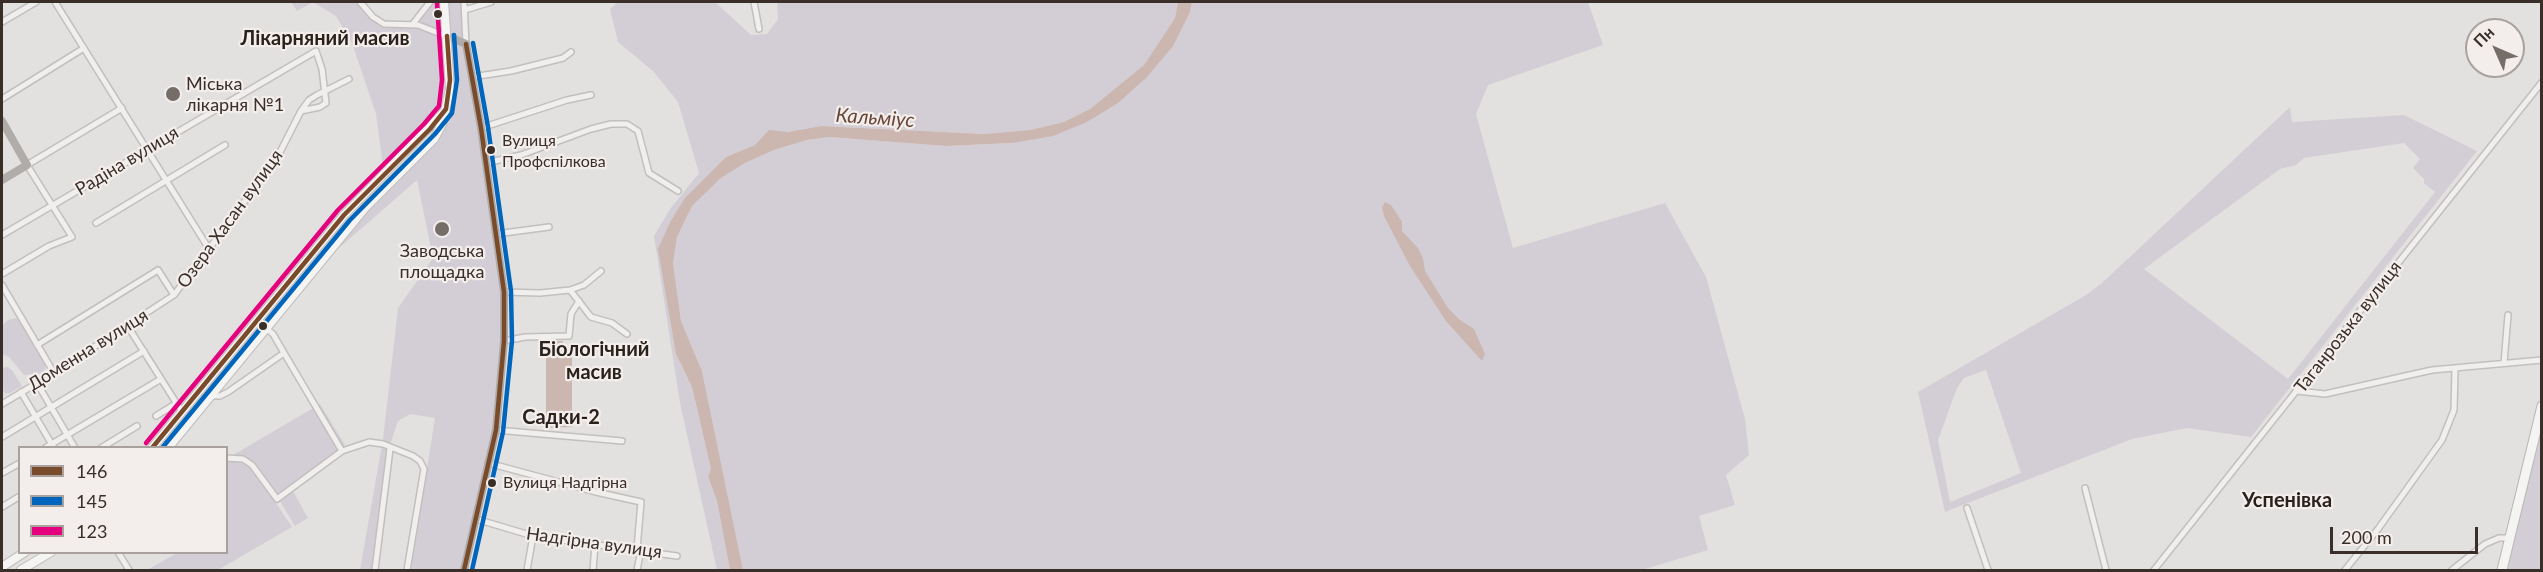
<!DOCTYPE html>
<html>
<head>
<meta charset="utf-8">
<style>
  body { margin:0 }
  #map { position:relative; width:2543px; height:572px; overflow:hidden; background:#e3e1df; font-family:Lato,sans-serif }
  canvas { display:block }
  .frame { position:absolute; inset:0; border:3px solid #3a2e28; pointer-events:none }
  .legend { position:absolute; left:18px; top:446px; width:210px; height:108px; box-sizing:border-box; background:#f3eeec; border:2px solid #a9a19e; margin:0; padding:8px 10px; list-style:none; font-size:18px; color:#3a2e28 }
  .legend li { display:flex; align-items:center; gap:12px; height:30px }
  .legend b { width:30px; border:2px solid #a9a19e }
  .north { position:absolute; left:2465px; top:18px; width:60px; height:60px; box-sizing:border-box; background:#f3eeec; border:2px solid #a9a19e; border-radius:50%; rotate:315deg; font-size:16px; font-weight:700; line-height:24px; text-align:center; color:#3a2e28 }
  .north::after { content:''; display:block; margin:auto; width:21px; height:27px; background:#756d68; clip-path:polygon(50% 0,100% 100%,50% 72%,0 100%) }
  .scale { position:absolute; left:2330px; top:527px; width:148px; height:27px; box-sizing:border-box; border:3px solid #3a2e28; border-top:0; padding-left:8px; font-size:18px; line-height:21px; white-space:nowrap; color:#3a2e28; -webkit-text-stroke:4px #f3eeec; paint-order:stroke }
</style>
</head>
<body>
<div id="map">
<canvas width="2543" height="572"></canvas>
<div class="frame"></div>
<ul class="legend">
<li><b style="height:8px;background:#7a4b2a"></b>146</li>
<li><b style="height:8px;background:#0065bd"></b>145</li>
<li><b style="height:8px;background:#e5007d"></b>123</li>
</ul>
<div class="north">Пн</div>
<div class="scale">200 m</div>
</div>
<script>
const ctx = document.querySelector('canvas').getContext('2d');
ctx.lineJoin = 'round';
function fill(path, color) { ctx.fillStyle = color; ctx.fill(path, 'evenodd'); }
const toPath = rows => new Path2D(rows.map(r => 'M' + r).join(''));
function strokePath(path, color, width, dash) { ctx.strokeStyle = color; ctx.lineWidth = width; ctx.lineCap = dash ? 'butt' : 'round'; ctx.setLineDash(dash || []); ctx.stroke(path); }
function drawText(font, color, halo, rows, align = 'center') {
  ctx.font = font + ' Lato,sans-serif'; ctx.lineWidth = 4.5; ctx.setLineDash([]); ctx.textBaseline = 'middle'; ctx.strokeStyle = halo; ctx.fillStyle = color; for (const [text, x, y, turn = 0] of rows) {
    ctx.save(); ctx.translate(x, y); ctx.rotate((+turn || 0) * Math.PI / 180); ctx.textAlign = isNaN(turn) ? turn : align; if (halo) ctx.strokeText(text, 0, 0); ctx.fillText(text, 0, 0); ctx.restore();
  }
}
fill(toPath([
  [291,2,359,2,369,13,380,19,408,24,444,37,446,79,442,110,384,173,376,114,352,43,336,16,313,2,297,11],
  [430,2,441,2,443,32,412,21],
  [445,2,464,2,467,38,504,292,496,430,464,570,411,570,435,418,410,414,398,421,389,448,374,570,360,570,383,439,398,308,433,258,417,180,323,262,366,210,435,140,447,106],
  [618,2,715,2,751,35,767,34,778,19,777,2,1178,2,1175,18,1144,65,1090,109,1064,122,1030,130,984,134,821,126,788,132,769,131,755,145,726,157,670,222,659,249,676,354,692,387,711,469,708,478,717,501,730,570,717,570,680,403,654,236,670,209,699,173,678,102,653,71,618,42,610,9],
  [1192,2,1588,2,1603,45,1488,85,1476,114,1513,248,1665,203,1706,277,1745,419,1749,455,1726,475,1735,505,1699,516,1708,550,1642,570,743,570,702,371,681,321,673,263,677,237,692,206,721,178,745,163,774,150,807,140,829,137,946,146,1012,143,1118,103,1190,12],
  [2290,107,2292,122,2404,115,2477,151,2251,437,2187,428,2132,439,1945,512,1918,392,2086,295,2102,283],
  [2404,143,2420,159,2413,168,2424,179,2424,183,2435,192,2288,379,2144,269,2280,169,2296,165,2304,158],
  [1986,370,2021,473,1950,502,1938,440,1957,388,1964,378],
  [16,318,24,325,46,364,44,373,24,375,9,357,2,354,2,326,8,320],
  [8,367,12,370,22,386,10,393,5,393,2,389,2,368],
  [320,404,345,445,290,486,308,518,295,526,278,498,244,457,233,455],
  [2541,422,2541,570,2508,570,2510,560],
  [227,460,242,460,251,466,292,527,218,570,147,570,177,553,226,552]
]), '#d3ced6');
fill(toPath([
  [1178,2,1192,2,1190,12,1173,46,1147,77,1118,103,1087,122,1053,136,1012,143,946,146,829,137,807,140,774,150,745,163,721,178,692,206,677,237,673,263,681,321,702,371,743,570,730,570,717,501,708,477,711,469,692,387,676,354,658,249,670,222,685,198,726,157,755,145,769,130,788,132,821,126,984,134,1030,130,1064,122,1090,109,1144,65,1175,18],
  [1385,202,1391,205,1402,222,1402,231,1418,248,1423,259,1425,271,1448,308,1460,320,1474,329,1485,354,1482,361,1446,321,1410,266,1384,216,1382,208],
  [546,341,563,341,564,350,572,350,572,427,546,428]
]), '#cbb6b0');
const street = toPath([
  [55,2,209,249],
  [360,2,373,17,384,24,418,25,446,36],
  [464,2,466,44],
  [754,2,759,29],
  [465,10,491,2],
  [2,22,36,2],
  [412,25,430,2],
  [472,77,511,71,563,58,571,52],
  [2,99,84,48],
  [301,111,309,100,317,95,349,79],
  [481,128,567,100,591,95],
  [486,163,521,155,591,129,611,124,627,124,638,131,649,173,678,191],
  [96,223,225,145],
  [496,234,549,227],
  [2,235,316,51,322,69,326,103,320,107,301,111,276,160,174,295,54,373,2,404],
  [2,274,49,246,72,237,27,165,122,108],
  [2,285,54,373],
  [570,290,591,317,612,323,627,334],
  [504,292,540,293,570,290,584,285,601,271],
  [127,325,182,412],
  [504,341,525,337,569,336,571,314,579,301],
  [37,345,158,270,174,295],
  [284,353,342,451],
  [2504,363,2508,315],
  [37,383,75,448],
  [2297,391,2325,394,2432,370,2542,360],
  [21,392,54,448],
  [211,396,220,396,228,392,284,353,273,334,257,321],
  [156,416,177,403],
  [496,430,622,441],
  [2,437,144,351],
  [45,448,161,379],
  [101,448,137,426],
  [226,458,243,459,252,465,277,499,342,451,369,442,383,444,413,456,420,461,424,469,407,570],
  [488,463,596,492,641,502,637,549],
  [2,473,20,463],
  [2085,488,2106,570],
  [2,507,20,496],
  [1967,508,1988,570],
  [476,519,533,536,677,556],
  [118,552,129,570],
  [375,570,390,449],
  [527,570,533,536],
  [593,570,595,545],
  [637,570,641,550],
  [2154,570,2542,82],
  [2345,570,2378,529,2442,440,2454,410,2455,369],
  [2452,570,2485,544,2499,538,2510,538]
]);
const primary = toPath([
  [152,448,344,215,444,112],
  [168,448,365,208,434,139,442,124,450,89,444,2],
  [2,567,25,552],
  [21,570,51,552]
]);
const highway = toPath([
  [2502,570,2542,406]
]);
strokePath(street, '#c2bfbe', 8);
strokePath(primary, '#c0bdbc', 10);
strokePath(highway, '#b8b4b1', 11);
strokePath(street, '#f0efee', 5);
strokePath(toPath([
  [447,36,466,44,481,128,504,292,504,341,496,430,464,570],
  [2,121,27,165,2,180]
]), '#b0aca9', 8);
strokePath(primary, '#f4f4f3', 8);
strokePath(highway, '#f4f4f3', 9);
strokePath(toPath([
  [152,448,344,215,430,129,446,109,450,80,447,36],
  [464,570,496,430,504,341,504,292,481,128,466,44]
]), '#7a4b2a', 4.5);
strokePath(toPath([
  [162,448,350,220,435,134,452,113,457,80,454,35],
  [472,570,503,432,512,341,511,291,488,127,473,43]
]), '#0065bd', 4.5);
strokePath(toPath([
  [146,443,338,210,424,124,439,106,442,80,437,3]
]), '#e5007d', 4.5);
for (const [x, y, r, color] of [
  [438,14,5,"#3a2e28"],
  [173,94,8,"#756d68"],
  [491,150,5,"#3a2e28"],
  [442,229,8,"#756d68"],
  [263,326,5,"#3a2e28"],
  [492,483,5,"#3a2e28"]
]) { const dot = new Path2D(); dot.arc(x, y, r, 0, 2 * Math.PI); ctx.fillStyle = color; ctx.fill(dot); strokePath(dot, '#f3eeec', 2); }
drawText('16px', '#3a2e28', '#f3eeec', [
  ["Вулиця",502,141],
  ["Профспілкова",502,162],
  ["Вулиця Надгірна",503,483]
], 'left');
drawText('18px', '#3a2e28', '#f3eeec', [
  ["Міська",186,84],
  ["лікарня №1",186,105],
  ["Заводська",442,251,"center"],
  ["площадка",442,272,"center"]
], 'left');
drawText('18px', '#3a2e28', '#f3eeec', [
  ["Радіна вулиця",127,161,-31],
  ["Озера Хасан вулиця",230,219,-54],
  ["Таганрозька вулиця",2348,327,-52],
  ["Доменна вулиця",88,350,-32],
  ["Надгірна вулиця",594,543,8]
]);
drawText('bold 20px', '#2a211b', '#f3eeec', [
  ["Лікарняний масив",325,39],
  ["Біологічний",594,350],
  ["масив",594,373],
  ["Садки-2",561,418],
  ["Успенівка",2287,501]
]);
drawText('italic 20px', '#694537', '#f3eeec', [
  ["Кальміус",875,118,4]
]);
</script>
</body>
</html>
